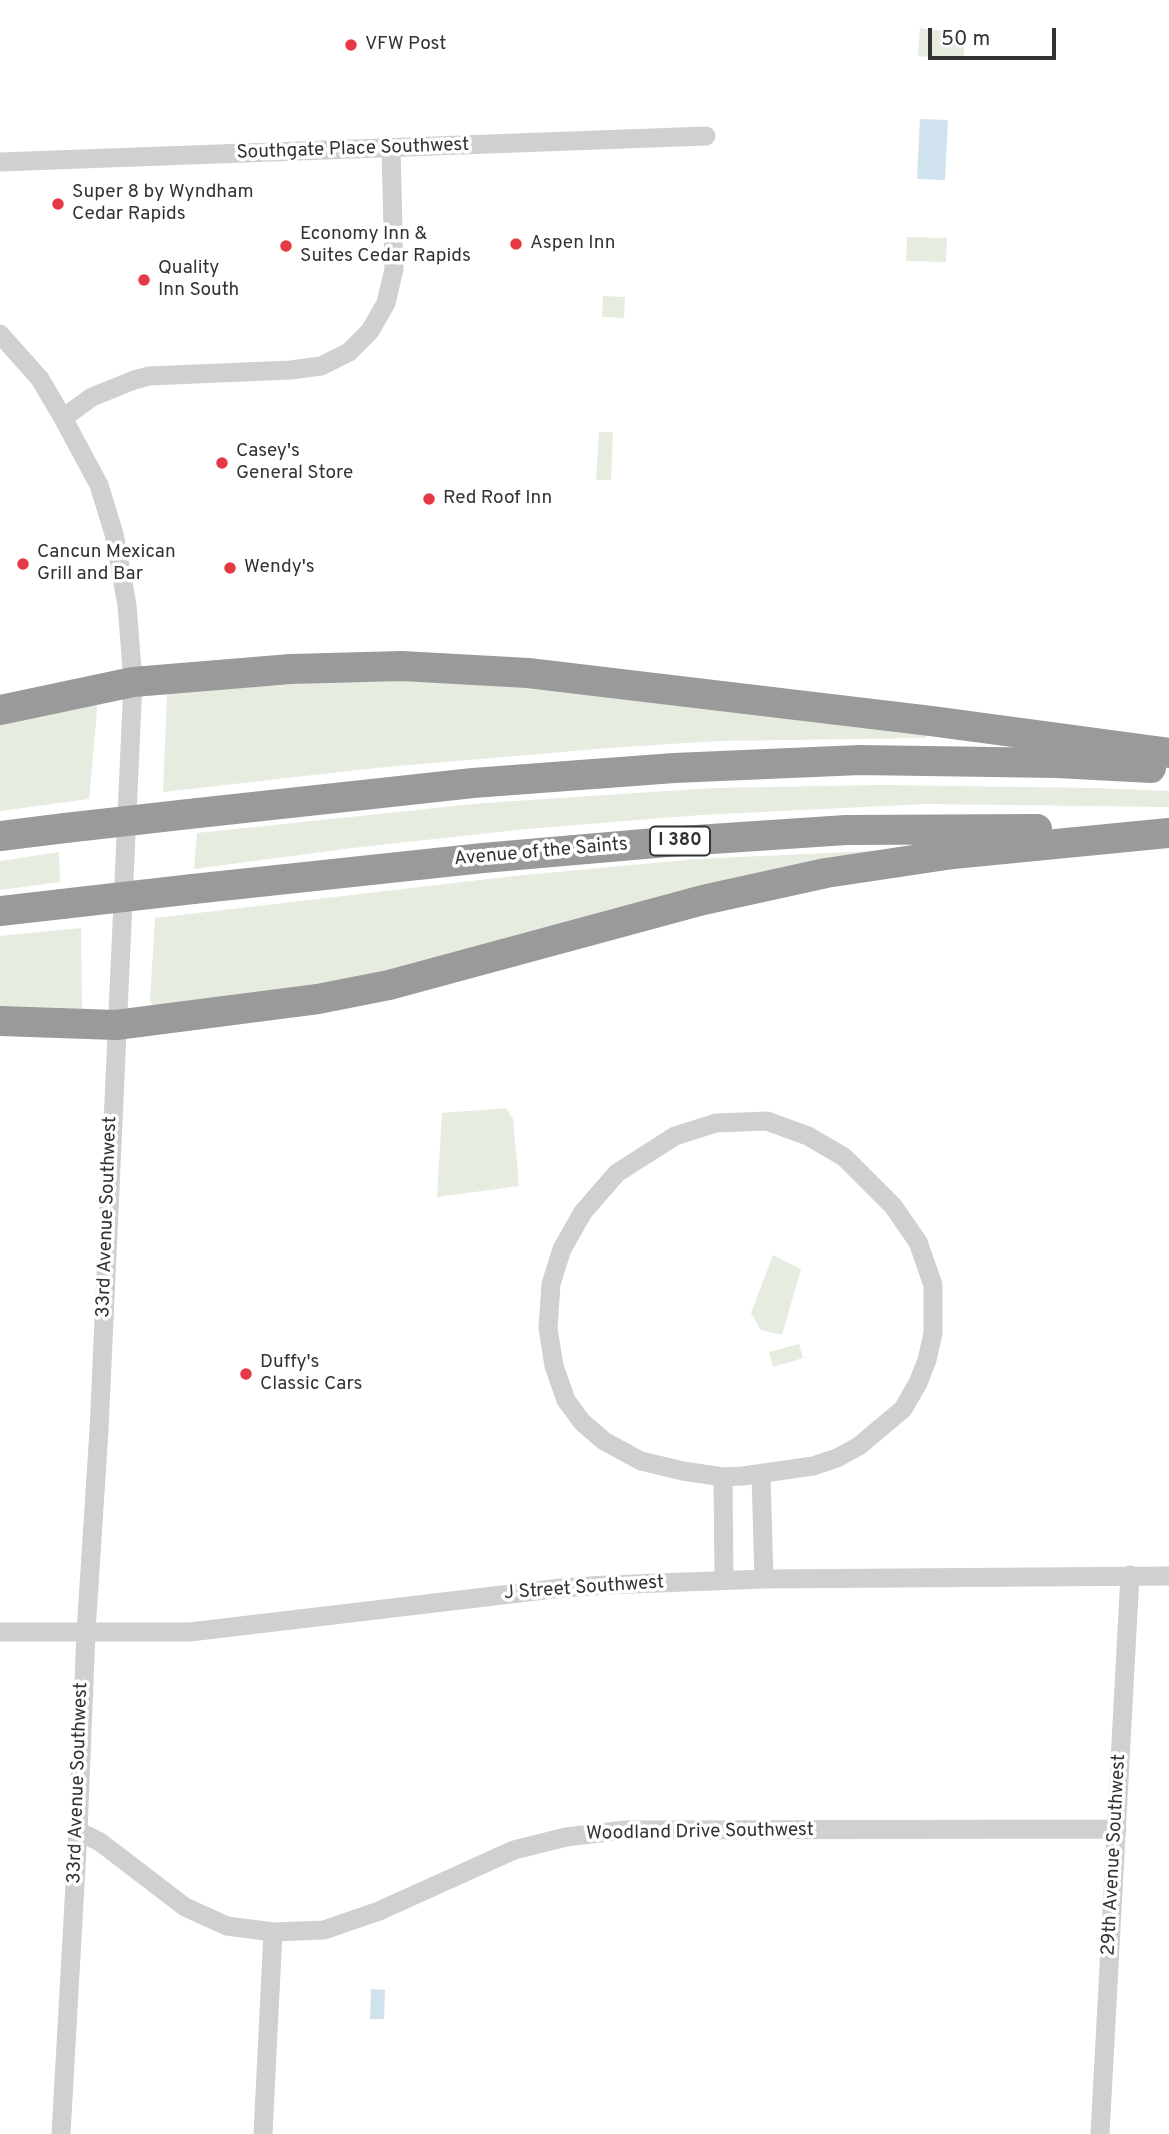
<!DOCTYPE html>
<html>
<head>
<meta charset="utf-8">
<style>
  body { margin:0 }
  #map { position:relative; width:1169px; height:2134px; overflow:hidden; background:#fff; font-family:Overpass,sans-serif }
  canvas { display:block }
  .scale { position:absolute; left:928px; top:28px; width:128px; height:32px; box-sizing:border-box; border:4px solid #333; border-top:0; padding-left:9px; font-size:21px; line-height:24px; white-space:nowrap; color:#333; -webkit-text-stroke:5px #fff; paint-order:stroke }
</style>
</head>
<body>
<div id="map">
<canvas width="1169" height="2134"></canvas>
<div class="scale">50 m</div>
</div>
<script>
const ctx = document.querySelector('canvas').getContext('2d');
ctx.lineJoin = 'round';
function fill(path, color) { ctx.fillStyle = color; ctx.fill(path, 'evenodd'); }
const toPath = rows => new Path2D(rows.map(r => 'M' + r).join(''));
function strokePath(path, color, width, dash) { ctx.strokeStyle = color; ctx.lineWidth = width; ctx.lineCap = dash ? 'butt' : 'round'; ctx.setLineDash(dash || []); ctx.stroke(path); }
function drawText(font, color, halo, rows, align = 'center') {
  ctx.font = font + ' Overpass,sans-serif'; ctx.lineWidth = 7; ctx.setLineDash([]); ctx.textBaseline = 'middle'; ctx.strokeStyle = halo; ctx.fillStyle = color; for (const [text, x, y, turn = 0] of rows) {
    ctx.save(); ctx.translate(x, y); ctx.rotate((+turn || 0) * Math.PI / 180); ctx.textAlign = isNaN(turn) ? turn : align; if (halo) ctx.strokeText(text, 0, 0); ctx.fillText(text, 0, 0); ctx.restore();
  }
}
fill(toPath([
  [920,28,950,32,955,43,964,45,964,60,918,56],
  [907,237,947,238,946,262,906,261],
  [603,296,625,297,624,318,602,317],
  [599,432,613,432,611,480,596,480],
  [414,677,542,684,928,735,925,738,718,741,608,748,376,768,163,792,167,695,171,692],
  [96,701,97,711,89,799,0,811,0,719],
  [882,785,1095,788,1169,791,1169,807,925,804,701,815,526,829,352,848,194,869,197,833,484,803,713,788],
  [914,849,345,981,153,1006,150,1000,155,918,514,876,697,859],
  [59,852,60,882,0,890,0,861],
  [81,928,82,1011,0,1009,0,936],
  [506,1108,513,1119,519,1186,437,1197,442,1113],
  [773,1255,801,1269,782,1335,761,1330,751,1313],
  [799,1344,803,1358,773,1367,769,1352]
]), '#e6ecdf');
fill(toPath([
  [920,119,948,120,945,180,917,179],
  [371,1989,385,1990,384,2019,370,2019]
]), '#cfe2ee');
strokePath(toPath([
  [0,162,706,136],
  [0,334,40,379,63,418,99,485,114,534,127,605,133,682,99,1430,86,1632,78,1831,61,2134],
  [63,418,92,397,134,380,149,376,291,370,321,366,349,352,370,331,386,303,394,269,391,149],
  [767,1121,808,1136,844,1157,893,1206,918,1242,933,1285,933,1333,927,1360,918,1383,903,1409,859,1446,837,1458,813,1466,743,1476,723,1477,683,1471,641,1461,604,1441,582,1422,566,1400,554,1366,548,1328,551,1284,562,1249,583,1212,617,1173,675,1136,716,1123,767,1121],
  [761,1475,764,1579],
  [723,1477,724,1580],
  [0,1632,190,1632,561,1588,606,1585,764,1579,1169,1576],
  [78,1831,100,1842,185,1907,227,1926,273,1932,324,1930,379,1911,514,1850,566,1837,625,1830,1117,1829],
  [263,2134,273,1932],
  [1100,2134,1130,1575]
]), '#d0d0d0', 19);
strokePath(toPath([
  [0,710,133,682,291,669,402,666,528,673,931,721,1169,753],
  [198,813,473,783,674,768,860,760,1057,763,1151,768],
  [0,836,65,828],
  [193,889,483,858,667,842,846,830,1037,829],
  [0,911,62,904],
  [0,1021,116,1025,318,999,389,985,703,900,826,873,953,854,1169,833]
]), '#9a9a9a', 30);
strokePath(toPath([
  [65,828,198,813],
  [62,904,193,889]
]), '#9a9a9a', 30);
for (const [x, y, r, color] of [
  [351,45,7,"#e63946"],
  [58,204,7,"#e63946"],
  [516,244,7,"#e63946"],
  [286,246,7,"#e63946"],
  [144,280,7,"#e63946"],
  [222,463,7,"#e63946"],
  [429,499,7,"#e63946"],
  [23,564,7,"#e63946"],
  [230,568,7,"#e63946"],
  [246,1374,7,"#e63946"]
]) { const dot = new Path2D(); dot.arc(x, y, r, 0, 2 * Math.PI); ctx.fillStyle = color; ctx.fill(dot); strokePath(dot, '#fff', 2.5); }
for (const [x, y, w] of [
  [680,841,60]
]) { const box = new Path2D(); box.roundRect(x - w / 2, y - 14.5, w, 29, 5); ctx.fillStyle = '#fff'; ctx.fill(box); strokePath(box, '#333', 2); }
drawText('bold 18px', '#333', null, [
  ["I 380",680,841]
]);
drawText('19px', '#333', '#fff', [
  ["VFW Post",365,45],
  ["Super 8 by Wyndham",72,193],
  ["Cedar Rapids",72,215],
  ["Economy Inn &",300,235],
  ["Suites Cedar Rapids",300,257],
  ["Aspen Inn",530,244],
  ["Quality",158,269],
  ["Inn South",158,291],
  ["Casey's",236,452],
  ["General Store",236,474],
  ["Red Roof Inn",443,499],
  ["Cancun Mexican",37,553],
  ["Grill and Bar",37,575],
  ["Wendy's",244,568],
  ["Duffy's",260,1363],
  ["Classic Cars",260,1385]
], 'left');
drawText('19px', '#333', '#fff', [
  ["Southgate Place Southwest",353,150,-2],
  ["Avenue of the Saints",541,853,-5],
  ["33rd Avenue Southwest",108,1217,-88],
  ["J Street Southwest",584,1589,-4],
  ["33rd Avenue Southwest",79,1783,-88],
  ["Woodland Drive Southwest",700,1833,-1],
  ["29th Avenue Southwest",1115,1855,-87]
]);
</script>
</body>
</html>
